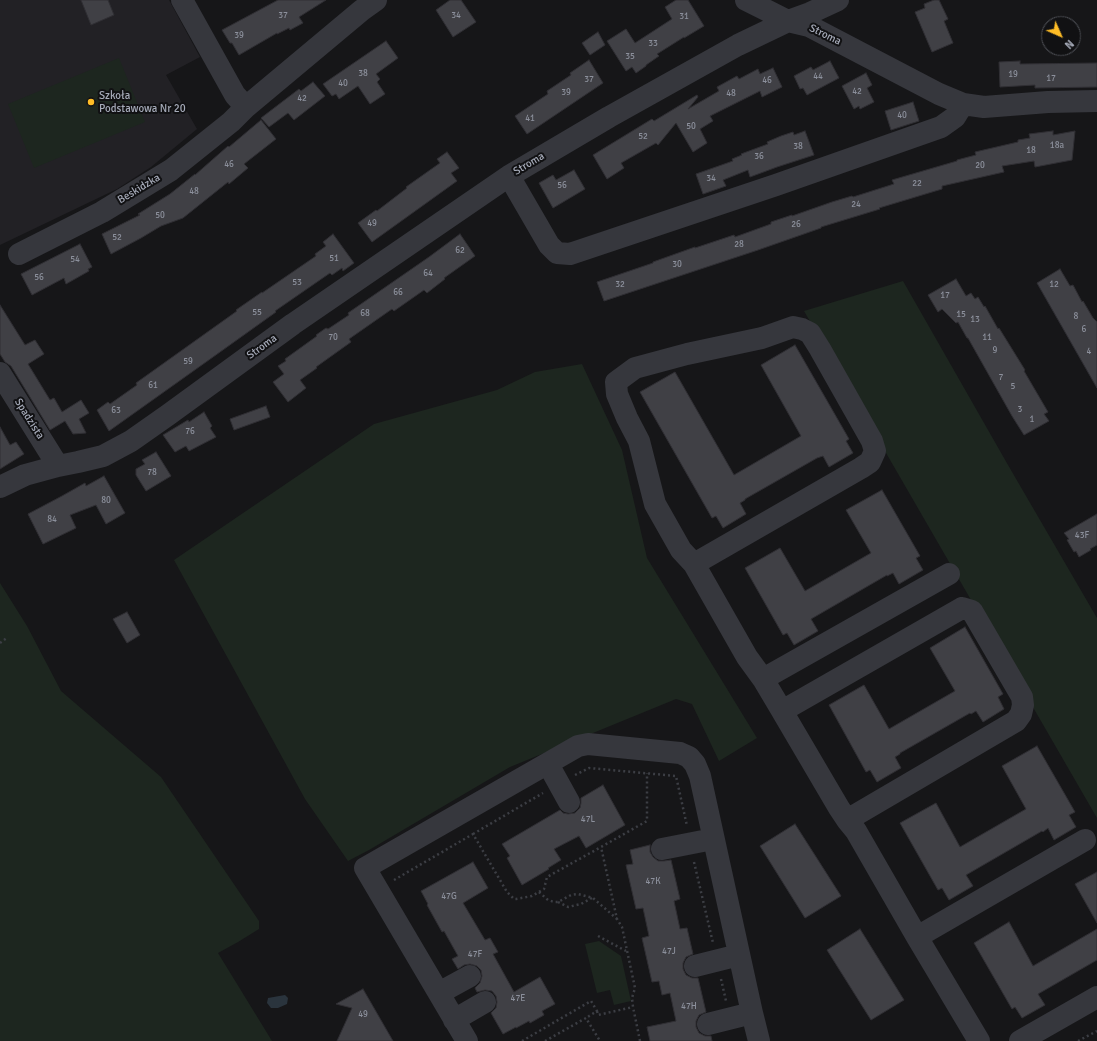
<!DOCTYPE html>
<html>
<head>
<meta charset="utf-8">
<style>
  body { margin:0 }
  #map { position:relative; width:1097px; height:1041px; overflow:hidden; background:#161618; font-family:Signika,sans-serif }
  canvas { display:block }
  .north { position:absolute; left:1041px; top:16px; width:40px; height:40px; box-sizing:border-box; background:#111113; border:1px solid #4d4f55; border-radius:50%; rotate:135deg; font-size:11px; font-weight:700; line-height:16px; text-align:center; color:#a6abb9 }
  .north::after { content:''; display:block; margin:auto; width:14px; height:18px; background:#ffbd26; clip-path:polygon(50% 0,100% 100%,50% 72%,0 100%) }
</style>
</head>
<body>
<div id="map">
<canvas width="1097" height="1041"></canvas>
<div class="north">N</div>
</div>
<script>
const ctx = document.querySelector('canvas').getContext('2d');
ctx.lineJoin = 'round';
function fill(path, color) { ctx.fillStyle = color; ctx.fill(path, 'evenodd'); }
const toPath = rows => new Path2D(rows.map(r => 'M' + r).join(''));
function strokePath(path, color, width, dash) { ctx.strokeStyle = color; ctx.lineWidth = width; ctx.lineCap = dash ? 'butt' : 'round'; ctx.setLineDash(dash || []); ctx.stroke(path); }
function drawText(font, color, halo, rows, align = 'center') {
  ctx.font = font + ' Signika,sans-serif'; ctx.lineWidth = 4; ctx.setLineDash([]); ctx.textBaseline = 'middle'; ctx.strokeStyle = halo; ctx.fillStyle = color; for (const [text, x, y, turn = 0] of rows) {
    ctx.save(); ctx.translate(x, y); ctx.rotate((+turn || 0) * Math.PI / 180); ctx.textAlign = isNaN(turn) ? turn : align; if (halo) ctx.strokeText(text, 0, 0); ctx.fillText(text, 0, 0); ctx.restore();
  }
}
fill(toPath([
  [0,0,169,0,200,57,166,75,197,129,151,167,117,189,0,245]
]), '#222125');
fill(toPath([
  [119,58,145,122,34,168,8,104],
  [903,281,1008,465,1097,618,1097,818,804,311],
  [582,364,622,450,647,558,757,738,719,761,692,704,676,699,510,767,369,850,348,861,305,799,174,560,374,424,497,390,535,372],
  [0,583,27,626,61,691,161,777,259,921,259,929,238,942,218,953,272,1041,0,1041],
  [599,941,621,956,631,1001,614,1005,610,990,597,993,585,944]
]), '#1d261f');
fill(toPath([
  [285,995,288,998,287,1004,278,1008,271,1008,267,1003,268,998]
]), '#2a343d');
const building = toPath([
  [81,0,108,0,114,15,91,25,81,0],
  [278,0,326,0,299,17,303,23,290,30,289,28,277,34,277,33,239,55,232,43,230,43,222,30,278,0],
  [450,0,461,0,476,22,453,37,436,10,450,0],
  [676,0,688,0,704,26,684,38,684,37,657,54,659,56,646,65,646,66,636,73,632,67,626,71,607,41,626,29,635,43,672,19,665,7,676,0],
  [934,0,939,0,948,19,944,21,953,43,932,52,915,12,925,8,924,4,934,0],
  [598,32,605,45,590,55,582,43,598,32],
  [386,41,398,58,376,74,380,79,377,82,385,94,370,104,358,86,339,99,336,94,332,96,323,84,386,41],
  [589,60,603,83,527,134,515,116,548,94,547,91,571,75,570,73,589,60],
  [830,61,839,78,807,95,803,88,800,89,794,76,811,67,813,70,830,61],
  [1020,61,1020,64,1097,63,1097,87,1035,88,1035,85,1000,87,999,62,1020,61],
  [773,68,782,87,762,97,760,91,710,116,713,121,700,129,707,143,693,152,676,123,658,145,656,143,621,163,624,168,607,179,593,155,652,119,654,121,697,95,698,97,688,109,719,91,717,87,737,76,739,79,758,69,760,74,773,68],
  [866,73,872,85,867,88,874,102,860,109,859,106,854,109,842,86,866,73],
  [313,82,325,96,294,120,288,113,269,127,261,118,299,89,301,91,313,82],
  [913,102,919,121,891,130,885,111,913,102],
  [261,120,276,139,244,164,248,168,229,184,228,182,183,218,161,226,141,238,111,254,102,234,140,215,138,214,170,194,195,174,195,175,228,146,229,147,261,120],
  [805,131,814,155,777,167,750,177,748,170,723,180,726,186,703,194,696,174,733,161,732,159,742,155,741,154,768,144,767,142,781,136,793,132,794,135,805,131],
  [1053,131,1053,135,1075,131,1072,160,1035,167,1034,161,1002,166,1004,172,942,186,942,189,879,208,880,209,821,227,821,228,758,250,604,301,597,282,653,263,653,262,695,247,695,248,734,235,735,237,771,224,771,222,792,215,792,216,832,202,852,196,853,197,894,184,892,180,957,161,957,160,976,155,975,152,1018,142,1018,140,1030,138,1029,134,1053,131],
  [447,152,459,168,451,173,457,181,372,242,358,223,376,210,377,211,407,188,406,187,440,163,437,159,447,152],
  [574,170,585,189,553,208,539,183,553,175,556,180,574,170],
  [333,234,354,263,343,271,342,268,332,275,330,273,275,311,276,312,213,357,109,431,97,410,108,402,110,404,137,385,136,383,237,311,236,310,262,292,262,293,316,256,315,254,326,246,323,242,333,234],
  [460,234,475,256,444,278,445,279,427,293,424,290,394,311,392,309,349,339,351,342,316,367,317,368,300,380,306,388,288,402,273,382,284,374,278,366,286,361,285,359,317,336,316,335,326,328,328,329,349,315,348,313,429,257,460,234],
  [80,244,92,267,88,269,89,271,66,284,64,278,32,295,21,274,80,244],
  [1060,269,1070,286,1073,285,1082,302,1083,301,1093,318,1097,322,1097,388,1037,283,1060,269],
  [956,279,966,296,971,293,975,299,978,297,984,307,985,306,998,329,999,328,1025,370,1024,371,1048,412,1044,414,1049,421,1024,435,1012,416,968,338,967,338,958,322,956,323,942,309,938,312,928,295,956,279],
  [0,305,25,345,35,340,44,354,28,364,50,400,54,398,62,412,81,400,89,413,79,419,86,433,73,434,65,421,50,430,11,366,5,362,0,354,0,305],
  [795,345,849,439,846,441,853,453,829,467,823,456,817,458,745,499,745,500,740,503,746,514,723,528,716,516,712,518,640,392,675,372,734,475,801,436,761,365,795,345],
  [266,406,270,417,234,430,230,419,266,406],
  [204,412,212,426,210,428,216,437,189,451,186,446,175,452,163,435,188,420,189,422,204,412],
  [0,427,10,445,16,442,24,454,0,469,0,427],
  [156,452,171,476,146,491,136,475,136,469,145,464,142,460,156,452],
  [104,476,125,513,106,524,96,505,70,515,76,528,43,544,28,514,62,496,85,483,86,486,104,476],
  [882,490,920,556,916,558,923,570,899,584,893,573,887,576,887,575,811,619,818,631,794,645,787,633,783,635,745,568,780,548,805,591,871,553,846,510,882,490],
  [1097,514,1097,545,1090,549,1091,550,1079,557,1076,551,1074,552,1067,540,1069,539,1064,533,1097,514],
  [127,612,140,635,127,643,113,619,127,612],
  [965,627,1003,694,998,697,1004,709,983,722,976,711,971,714,970,713,900,753,900,754,895,757,901,768,877,782,870,770,866,772,829,705,864,685,889,729,955,691,930,648,965,627],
  [1037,746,1075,812,1069,815,1076,827,1054,840,1048,828,1043,832,1042,831,966,875,973,886,949,900,942,888,938,890,900,823,936,803,960,847,1026,809,1002,766,1037,746],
  [603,785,625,825,586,848,579,836,554,849,561,860,548,868,549,869,522,885,507,858,510,856,502,844,560,810,563,813,568,814,575,813,580,808,581,803,581,798,603,785],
  [795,824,841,896,805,918,760,846,795,824],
  [650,845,650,852,653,857,658,861,664,861,671,860,680,899,674,901,680,929,687,928,693,954,686,957,683,963,683,969,686,975,692,978,698,978,706,1012,699,1015,696,1021,696,1027,699,1033,705,1036,711,1036,712,1041,650,1041,647,1027,676,1021,670,993,662,995,659,981,652,982,642,938,649,936,643,908,636,909,626,865,633,864,630,850,650,845],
  [473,862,488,888,463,903,485,940,490,938,498,952,493,954,514,992,540,977,555,1004,542,1011,544,1015,530,1023,529,1021,516,1028,516,1027,503,1034,491,1013,496,1008,497,1002,496,996,492,991,485,990,477,992,475,988,480,983,482,976,481,970,477,966,470,964,464,965,458,969,452,959,458,956,444,931,442,932,427,905,428,904,421,891,473,862],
  [1097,872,1097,923,1075,884,1097,872],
  [1009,922,1033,966,1097,929,1097,960,1038,994,1045,1005,1022,1018,1015,1007,1012,1009,974,943,1009,922],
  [860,929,904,1000,871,1020,827,950,860,929],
  [363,989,393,1041,337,1041,352,1008,336,1004,363,989]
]);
fill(building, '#404045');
strokePath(building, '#302f34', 1);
strokePath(toPath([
  [0,643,8,637],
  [575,775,589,768,676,776,687,826],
  [473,834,543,793],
  [694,862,713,943],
  [394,880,473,834,507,892,514,899,516,899,532,896,544,889,547,877,601,847],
  [539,892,548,900,554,902,558,902,571,895,578,894,593,898,617,919],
  [558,902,568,907,581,904,592,898],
  [598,936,626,951],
  [721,979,726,1001],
  [597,1011,598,1015,633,1007],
  [522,1041,591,1001,597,1011,586,1018],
  [545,1041,586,1018,600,1041],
  [640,1041,633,1007,632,998,635,988,622,927,617,919,601,847,647,821,647,773],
  [1078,1041,1097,1031]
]), '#3c3e44', 2.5, [2, 3]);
strokePath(toPath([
  [182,0,235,95,246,107],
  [746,0,788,21,810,13,838,0],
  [509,176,549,245,557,253,570,254,776,185,941,127,955,117,963,104],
  [19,254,102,212,171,170,231,122,246,107,362,10,376,0],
  [0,373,58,466],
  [0,487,25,475,58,466,78,462,103,456,131,441,168,415,293,324,509,176,609,117,738,45,788,21,809,26,939,94,963,104,984,107,1048,102,1097,101],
  [694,564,861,468,870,462,875,451,872,441,820,349,810,333,802,329,793,327,762,338,687,354,635,368,616,382,617,394,627,418,639,441,655,504,681,550,694,564,747,657,763,679,782,711],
  [962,608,972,611,1022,697,1023,705,1021,714,1016,721,847,820,839,808,782,711,962,608],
  [763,679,949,574],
  [548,764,569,802],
  [847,820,856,831,917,937,979,1041],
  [662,849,713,839],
  [917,937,1085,840],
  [695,966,739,955],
  [439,993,470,976],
  [454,1020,485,1002],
  [708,1024,752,1013],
  [467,1041,365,868,578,746,588,744,680,753,689,757,695,764,700,776,752,1013,759,1041],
  [1020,1041,1097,997]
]), '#36373d', 22);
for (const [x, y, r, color] of [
  [91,102,4,"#ffbd26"]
]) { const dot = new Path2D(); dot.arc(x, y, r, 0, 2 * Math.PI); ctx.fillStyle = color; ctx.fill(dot); strokePath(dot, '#111113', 1.5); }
drawText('9px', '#8c909c', null, [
  ["37",283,16],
  ["34",456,16],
  ["31",684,17],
  ["39",239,36],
  ["33",653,44],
  ["35",630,57],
  ["38",363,74],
  ["19",1013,75],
  ["44",818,77],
  ["17",1051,79],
  ["37",589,80],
  ["46",767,81],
  ["40",343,84],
  ["42",857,92],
  ["39",566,93],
  ["48",731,94],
  ["42",302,99],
  ["40",902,116],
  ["41",530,119],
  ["50",691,127],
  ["52",643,137],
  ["18a",1057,146],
  ["38",798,147],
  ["18",1031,151],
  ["36",759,157],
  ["46",229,165],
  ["20",980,166],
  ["34",711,179],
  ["22",917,184],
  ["56",562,186],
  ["48",194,192],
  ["24",856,205],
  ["50",160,216],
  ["49",372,224],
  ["26",796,225],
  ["52",117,238],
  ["28",739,245],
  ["62",460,251],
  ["51",334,259],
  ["54",75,260],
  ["30",677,265],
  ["64",428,274],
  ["56",39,278],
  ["53",297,283],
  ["32",620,285],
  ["12",1054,285],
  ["66",398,293],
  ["17",945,296],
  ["55",257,313],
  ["68",365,314],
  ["15",961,315],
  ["8",1076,317],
  ["13",975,320],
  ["6",1084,330],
  ["70",333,338],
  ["11",987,338],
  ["9",995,351],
  ["4",1089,352],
  ["59",188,362],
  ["7",1001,378],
  ["61",153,386],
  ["5",1013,387],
  ["3",1020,410],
  ["63",116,411],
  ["1",1032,420],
  ["76",190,432],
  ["78",152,473],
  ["80",106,501],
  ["84",52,520],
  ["43F",1082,536],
  ["47L",588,820],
  ["47K",653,882],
  ["47G",449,897],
  ["47J",669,952],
  ["47F",475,955],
  ["47E",518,999],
  ["47H",689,1007],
  ["49",363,1015]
]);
drawText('11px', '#a6abb9', '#111113', [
  ["Stroma",825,35,26],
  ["Stroma",529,164,-31],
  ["Beskidzka",139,189,-31],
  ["Stroma",262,347,-36],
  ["Spadzista",29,419,58]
]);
drawText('11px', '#a6abb9', '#111113', [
  ["Szkoła",99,96],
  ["Podstawowa Nr 20",99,109]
], 'left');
</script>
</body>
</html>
